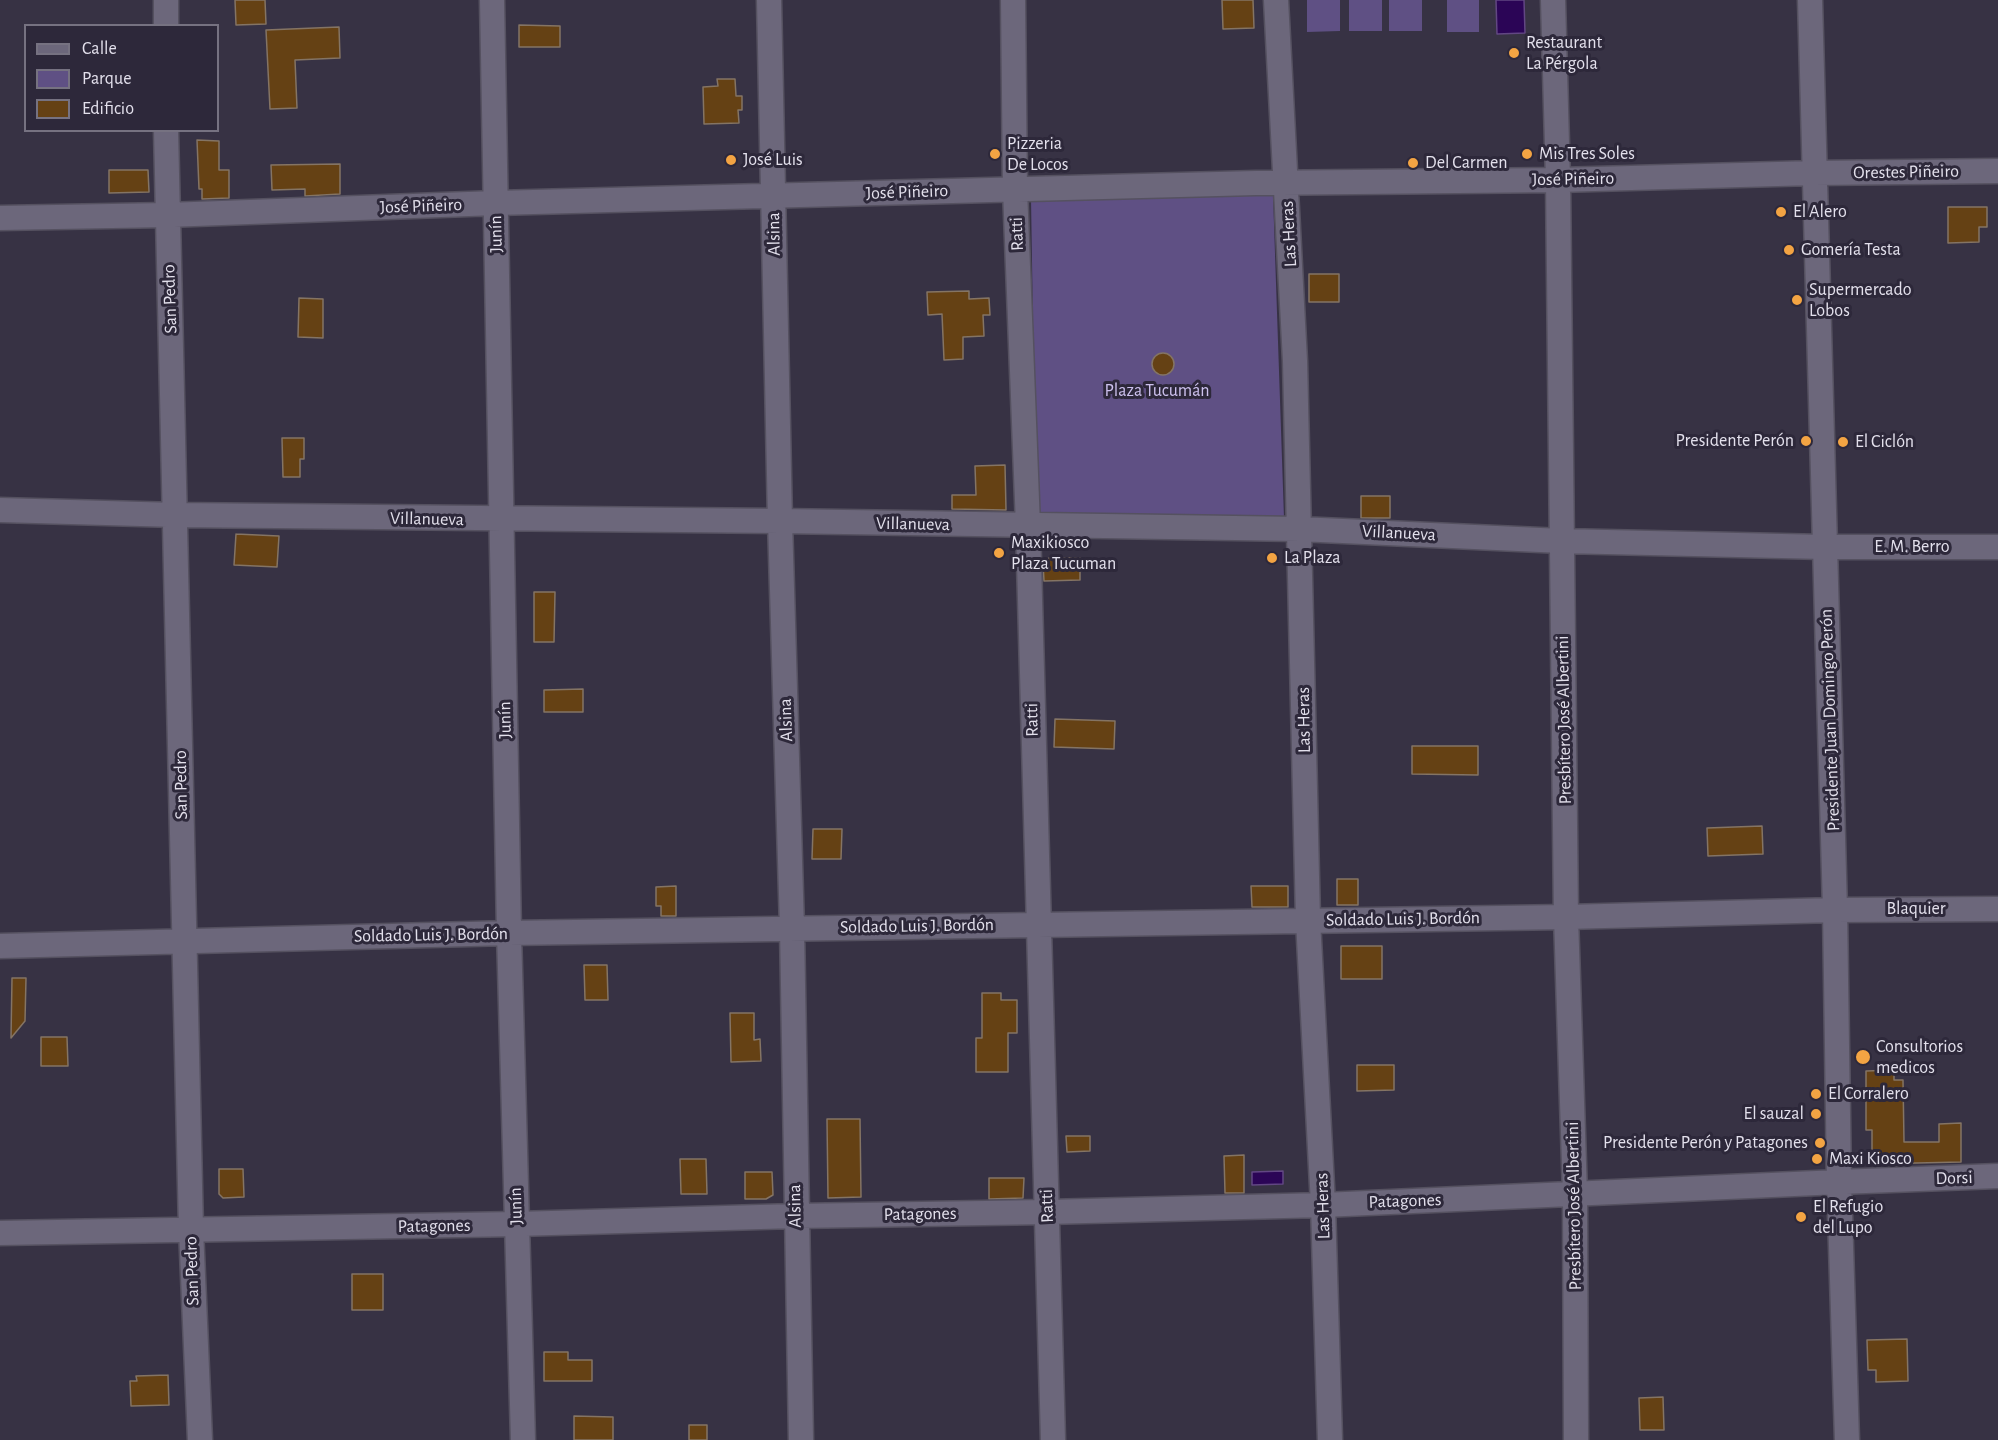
<!DOCTYPE html>
<html>
<head>
<meta charset="utf-8">
<style>
  body { margin:0 }
  #map { position:relative; width:1998px; height:1440px; overflow:hidden; background:#373244; font-family:"Alegreya Sans",sans-serif }
  canvas { display:block }
  .legend { position:absolute; left:24px; top:24px; width:195px; height:108px; box-sizing:border-box; background:#2d283a; border:2px solid #767281; margin:0; padding:8px 10px; list-style:none; font-size:18px; color:#e3e0ec }
  .legend li { display:flex; align-items:center; gap:12px; height:30px }
  .legend b { width:30px; border:2px solid #767281 }
</style>
</head>
<body>
<div id="map">
<canvas width="1998" height="1440"></canvas>
<ul class="legend">
<li><b style="height:8px;background:#6c677b"></b>Calle</li>
<li><b style="height:16px;background:#5f5084"></b>Parque</li>
<li><b style="height:16px;background:#654114"></b>Edificio</li>
</ul>
</div>
<script>
const ctx = document.querySelector('canvas').getContext('2d');
ctx.lineJoin = 'round';
function fill(path, color) { ctx.fillStyle = color; ctx.fill(path, 'evenodd'); }
const toPath = rows => new Path2D(rows.map(r => 'M' + r).join(''));
function strokePath(path, color, width, dash) { ctx.strokeStyle = color; ctx.lineWidth = width; ctx.lineCap = dash ? 'butt' : 'round'; ctx.setLineDash(dash || []); ctx.stroke(path); }
function drawText(font, color, halo, rows, align = 'center') {
  ctx.font = font + ' "Alegreya Sans",sans-serif'; ctx.lineWidth = 6; ctx.setLineDash([]); ctx.textBaseline = 'middle'; ctx.strokeStyle = halo; ctx.fillStyle = color; for (const [text, x, y, turn = 0] of rows) {
    ctx.save(); ctx.translate(x, y); ctx.rotate((+turn || 0) * Math.PI / 180); ctx.textAlign = isNaN(turn) ? turn : align; if (halo) ctx.strokeText(text, 0, 0); ctx.fillText(text, 0, 0); ctx.restore();
  }
}
fill(toPath([
  [1307,0,1340,0,1340,31,1307,32],
  [1349,0,1382,0,1382,31,1349,31],
  [1389,0,1422,0,1422,31,1389,31],
  [1447,0,1479,0,1479,32,1447,32],
  [1273,195,1284,518,1036,513,1031,198]
]), '#5f5084');
const water = toPath([
  [1496,0,1524,0,1525,33,1497,34,1496,0],
  [1283,1171,1283,1184,1252,1185,1252,1172,1283,1171]
]);
fill(water, '#2b0556');
strokePath(water, '#624783', 1.5);
const building = toPath([
  [235,0,265,0,266,24,236,25,235,0],
  [1222,0,1253,0,1254,28,1223,29,1222,0],
  [519,25,560,26,560,47,519,47,519,25],
  [339,27,340,58,295,60,297,108,270,109,266,30,339,27],
  [717,79,735,79,736,96,742,96,742,110,738,110,739,123,704,124,703,87,718,86,717,79],
  [197,140,219,141,219,170,229,170,229,198,202,199,202,189,199,189,197,140],
  [340,164,340,194,305,196,305,189,272,190,271,165,340,164],
  [109,170,148,170,149,192,109,193,109,170],
  [1948,207,1987,207,1987,227,1979,227,1979,242,1948,243,1948,207],
  [1309,274,1339,274,1339,302,1309,302,1309,274],
  [969,291,969,299,989,298,990,315,983,315,984,336,963,337,963,359,944,360,942,314,928,315,927,292,969,291],
  [299,298,323,299,323,338,298,337,299,298],
  '1152 364a11 11 0 1 1 22 0a11 11 0 1 1-22 0Z',
  [282,438,304,438,304,459,300,459,300,477,283,477,282,438],
  [1005,465,1006,510,952,509,952,495,976,495,975,466,1005,465],
  [1361,496,1390,496,1390,518,1361,518,1361,496],
  [236,534,279,536,277,567,234,565,236,534],
  [1049,558,1080,558,1080,580,1044,581,1043,563,1049,558],
  [534,592,555,592,554,642,534,642,534,592],
  [583,689,583,712,544,712,544,690,583,689],
  [1055,719,1115,721,1114,749,1054,747,1055,719],
  [1412,746,1478,746,1478,775,1412,774,1412,746],
  [1762,826,1763,854,1708,856,1707,828,1762,826],
  [813,829,842,829,841,859,812,859,813,829],
  [1337,879,1358,879,1358,905,1337,905,1337,879],
  [676,886,676,916,661,916,661,906,656,906,656,887,676,886],
  [1251,886,1288,886,1288,907,1252,907,1251,886],
  [1341,946,1382,946,1382,979,1341,979,1341,946],
  [584,965,607,965,608,1000,585,1000,584,965],
  [12,978,26,978,25,1021,11,1038,12,978],
  [982,993,1001,993,1001,1000,1017,1000,1017,1033,1008,1033,1008,1072,976,1072,976,1038,982,1038,982,993],
  [730,1013,754,1013,754,1040,760,1039,761,1061,731,1062,730,1013],
  [41,1037,67,1037,68,1066,41,1066,41,1037],
  [1357,1065,1394,1065,1394,1090,1357,1091,1357,1065],
  [1894,1070,1894,1080,1903,1080,1904,1142,1939,1142,1939,1124,1961,1123,1961,1162,1872,1164,1872,1130,1866,1130,1866,1071,1894,1070],
  [827,1119,860,1119,861,1197,828,1198,827,1119],
  [1066,1136,1090,1136,1090,1151,1067,1152,1066,1136],
  [1244,1155,1244,1193,1225,1193,1224,1156,1244,1155],
  [680,1159,706,1159,707,1194,681,1194,680,1159],
  [219,1169,243,1169,244,1197,223,1198,219,1194,219,1169],
  [745,1172,772,1172,773,1195,766,1199,745,1199,745,1172],
  [989,1178,1024,1178,1023,1198,989,1199,989,1178],
  [352,1274,383,1274,383,1310,352,1310,352,1274],
  [1907,1339,1908,1381,1876,1382,1876,1370,1868,1370,1867,1340,1907,1339],
  [544,1352,568,1352,568,1360,592,1360,592,1381,544,1381,544,1352],
  [168,1375,169,1405,131,1406,130,1381,137,1381,136,1376,168,1375],
  [1663,1397,1664,1430,1640,1430,1639,1398,1663,1397],
  [574,1416,613,1417,613,1440,574,1440,574,1416],
  [689,1425,707,1425,707,1440,689,1440,689,1425]
]);
fill(building, '#654114');
strokePath(building, '#847464', 1.5);
const minor = toPath([
  [166,0,166,26],
  [492,0,509,933,523,1440],
  [769,0,780,521,792,928,801,1440],
  [1013,0,1015,189,1028,526,1053,1440],
  [1276,0,1295,361,1308,920,1323,1205,1330,1440],
  [1553,0,1558,180,1566,917,1575,1194,1576,1440],
  [1810,0,1835,910,1839,1182,1847,1440],
  [166,130,191,1229,200,1440],
  [0,218,167,215,496,203,1256,183,1558,180,1814,173,1998,171],
  [0,510,176,515,780,521,1299,529,1562,541,1825,547,1998,547],
  [0,946,509,933,1566,917,1835,910,1998,909],
  [0,1233,517,1224,795,1216,1047,1212,1323,1205,1839,1182,1998,1176]
]);
strokePath(minor, '#555160', 27);
strokePath(minor, '#6c677b', 24);
for (const [x, y, r, color] of [
  [1514,53,6,"#f3a443"],
  [995,154,6,"#f3a443"],
  [1527,154,6,"#f3a443"],
  [731,160,6,"#f3a443"],
  [1413,163,6,"#f3a443"],
  [1781,212,6,"#f3a443"],
  [1789,250,6,"#f3a443"],
  [1797,300,6,"#f3a443"],
  [1806,441,6,"#f3a443"],
  [1843,442,6,"#f3a443"],
  [999,553,6,"#f3a443"],
  [1272,558,6,"#f3a443"],
  [1863,1057,8,"#f3a443"],
  [1816,1094,6,"#f3a443"],
  [1816,1114,6,"#f3a443"],
  [1820,1143,6,"#f3a443"],
  [1817,1159,6,"#f3a443"],
  [1801,1217,6,"#f3a443"]
]) { const dot = new Path2D(); dot.arc(x, y, r, 0, 2 * Math.PI); ctx.fillStyle = color; ctx.fill(dot); strokePath(dot, '#2d283a', 2); }
drawText('18px', '#e3e0ec', '#2d283a', [
  ["Restaurant",1526,43],
  ["La Pérgola",1526,64],
  ["Pizzeria",1007,144],
  ["De Locos",1007,165],
  ["Mis Tres Soles",1539,154],
  ["José Luis",743,160],
  ["Del Carmen",1425,163],
  ["El Alero",1793,212],
  ["Gomería Testa",1801,250],
  ["Supermercado",1809,290],
  ["Lobos",1809,311],
  ["Presidente Perón",1794,441,"right"],
  ["El Ciclón",1855,442],
  ["Maxikiosco",1011,543],
  ["Plaza Tucuman",1011,564],
  ["La Plaza",1284,558],
  ["Consultorios",1876,1047],
  ["medicos",1876,1068],
  ["El Corralero",1828,1094],
  ["El sauzal",1804,1114,"right"],
  ["Presidente Perón y Patagones",1808,1143,"right"],
  ["Maxi Kiosco",1829,1159],
  ["El Refugio",1813,1207],
  ["del Lupo",1813,1228]
], 'left');
drawText('18px', '#e3e0ec', '#2d283a', [
  ["Orestes Piñeiro",1906,172,-1],
  ["José Piñeiro",1573,179,-1],
  ["José Piñeiro",907,192,-2],
  ["José Piñeiro",421,206,-2],
  ["Junín",496,234,-91],
  ["Alsina",774,234,-91],
  ["Ratti",1017,234,-92],
  ["Las Heras",1289,234,-93],
  ["San Pedro",170,299,-92],
  ["Villanueva",427,519,1],
  ["Villanueva",913,524,1],
  ["Villanueva",1399,533,3],
  ["E. M. Berro",1912,547],
  ["Junín",505,720,-91],
  ["Alsina",786,720,-92],
  ["Ratti",1032,720,-91],
  ["Las Heras",1304,720,-91],
  ["Presbítero José Albertini",1564,720,-91],
  ["Presidente Juan Domingo Perón",1830,720,-92],
  ["San Pedro",181,785,-91],
  ["Blaquier",1916,909],
  ["Soldado Luis J. Bordón",1403,919,-1],
  ["Soldado Luis J. Bordón",917,926,-1],
  ["Soldado Luis J. Bordón",431,935,-1],
  ["Dorsi",1954,1178,-2],
  ["Patagones",1405,1201,-2],
  ["Junín",516,1206,-92],
  ["Alsina",795,1206,-91],
  ["Ratti",1047,1206,-92],
  ["Las Heras",1323,1206,-92],
  ["Presbítero José Albertini",1574,1206,-91],
  ["Patagones",920,1214,-1],
  ["Patagones",434,1226,-1],
  ["San Pedro",192,1271,-92]
]);
drawText('18px', '#cdc1ee', '#2d283a', [
  ["Plaza Tucumán",1157,391]
]);
</script>
</body>
</html>
